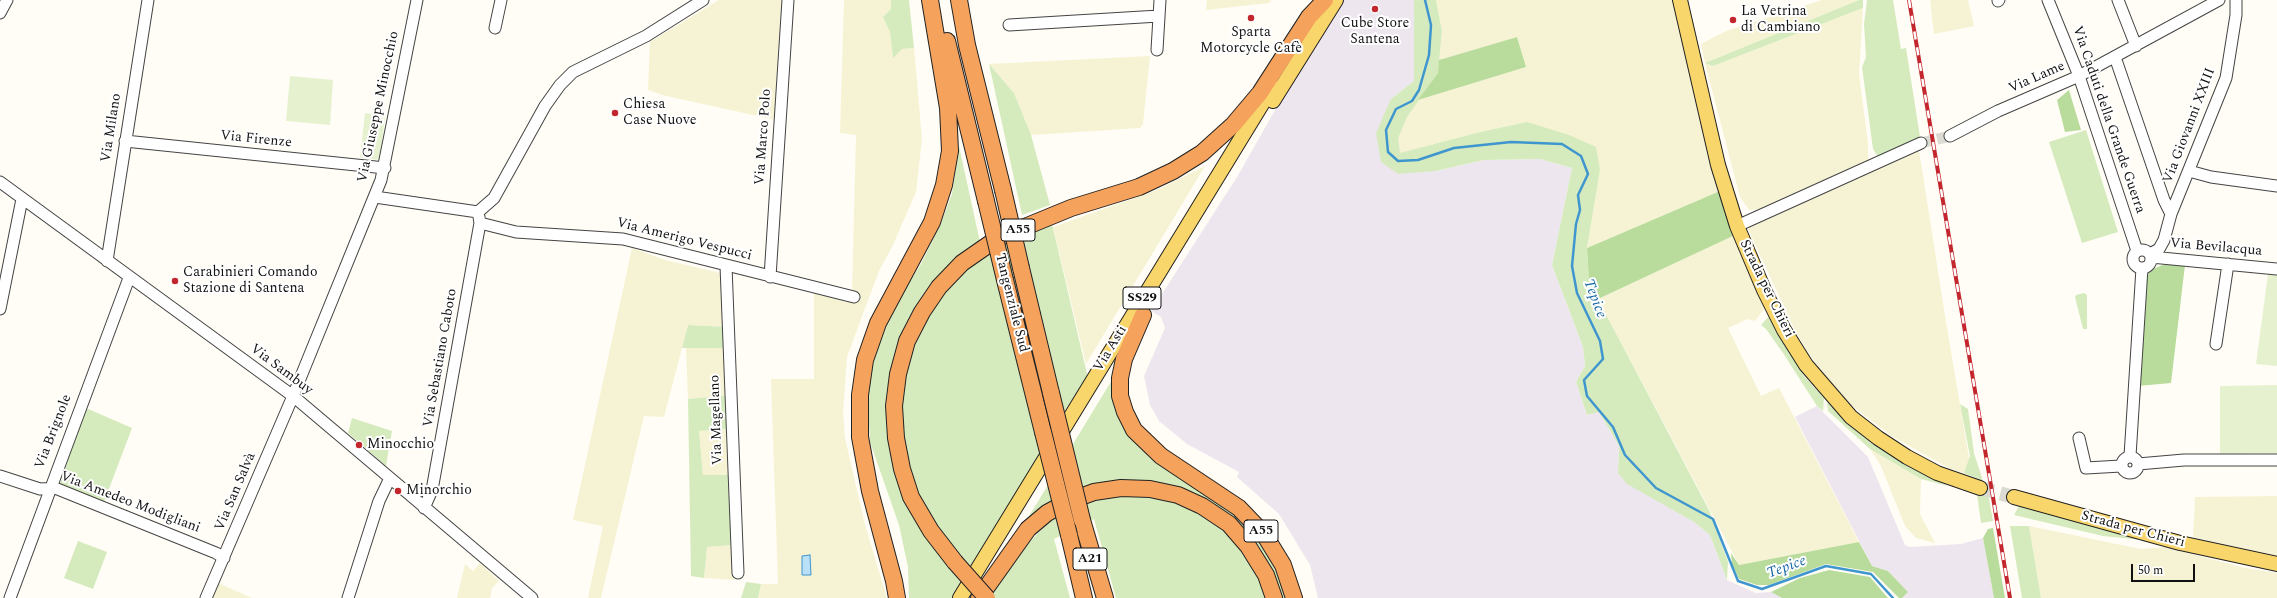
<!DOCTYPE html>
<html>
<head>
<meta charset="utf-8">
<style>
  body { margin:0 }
  #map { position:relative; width:2277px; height:598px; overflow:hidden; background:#fffdf5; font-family:Spectral,serif }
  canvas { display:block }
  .scale { position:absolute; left:2131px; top:564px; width:64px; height:18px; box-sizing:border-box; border:2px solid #111; border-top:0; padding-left:5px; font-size:12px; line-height:14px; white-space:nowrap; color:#111; -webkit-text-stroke:3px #fff; paint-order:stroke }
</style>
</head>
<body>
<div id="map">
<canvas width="2277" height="598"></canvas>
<div class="scale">50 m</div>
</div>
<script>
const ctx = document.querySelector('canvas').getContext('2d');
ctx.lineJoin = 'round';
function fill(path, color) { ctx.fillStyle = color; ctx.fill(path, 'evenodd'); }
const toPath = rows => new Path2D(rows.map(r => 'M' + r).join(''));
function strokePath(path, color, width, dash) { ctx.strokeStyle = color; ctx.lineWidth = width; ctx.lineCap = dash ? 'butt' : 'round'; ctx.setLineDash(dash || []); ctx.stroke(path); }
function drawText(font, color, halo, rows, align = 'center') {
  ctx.font = font + ' Spectral,serif'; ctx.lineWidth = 4; ctx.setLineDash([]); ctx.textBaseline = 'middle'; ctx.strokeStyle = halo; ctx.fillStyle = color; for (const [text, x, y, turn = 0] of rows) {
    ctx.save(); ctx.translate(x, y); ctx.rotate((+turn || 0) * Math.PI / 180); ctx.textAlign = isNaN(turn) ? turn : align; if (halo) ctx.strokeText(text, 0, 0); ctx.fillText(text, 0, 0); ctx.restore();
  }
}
fill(toPath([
  [1342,0,1414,0,1414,81,1391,99,1437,171,1484,160,1540,159,1572,168,1552,265,1583,347,1585,366,1576,382,1587,415,1599,412,1619,446,1618,473,1694,522,1710,535,1727,580,1756,593,1771,592,1782,598,1318,598,1310,565,1279,514,1237,477,1239,472,1187,444,1159,421,1150,405,1144,376,1165,328,1161,317,1151,311,1237,177,1291,82],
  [1817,406,1868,457,1905,545,1910,547,1961,544,1983,538,1994,598,1902,598,1908,592,1888,571,1872,566,1795,417]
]), '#eee6ef');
fill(toPath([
  [719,0,784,0,776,120,662,95,648,90,650,42],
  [844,0,891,0,891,9,883,17,890,32,893,57,901,49,914,48,922,139,916,192,893,245,879,271,847,357,843,412,845,438,865,525,887,598,758,598,761,584,778,584,771,379,814,379,814,292,846,302,852,293,856,135,840,133],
  [1207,0,1271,0,1269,3,1206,10],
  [1436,0,1675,0,1720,191,1587,248,1600,170,1527,122,1480,132,1400,153,1398,138,1407,117,1418,100,1526,67,1517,37,1439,60,1442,31],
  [1822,0,1859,0,1705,63,1713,66,1863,8,1859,74,1868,144,1868,160,1760,209,1749,210,1740,197,1705,63,1701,44,1726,31],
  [1930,0,1968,0,1974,26,1934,34],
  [1150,56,1143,124,1140,128,1031,135,1014,93,989,64],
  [1919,150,1946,322,1972,476,1951,469,1893,437,1851,405,1821,372,1796,333,1749,231,1749,227],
  [1205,166,1086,364,1053,227,1157,190],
  [1735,235,1765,308,1755,321,1748,319,1728,328,1761,396,1779,388,1859,542,1739,565,1598,299],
  [632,248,665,260,720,273,727,327,688,325,664,417,644,416,601,598,588,598,603,526,573,520],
  [686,348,727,348,729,395,688,399],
  [728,429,729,475,703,475,699,431],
  [1870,449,1921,479,1920,514,1935,543,1916,538,1905,526,1881,466],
  [2277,496,2277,557,2193,537,2195,497],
  [2029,526,2141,549,2165,547,2245,568,2277,573,2277,598,2041,598],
  [732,545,734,580,704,578,707,547],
  [480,563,499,581,492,588,490,598,457,598,465,564,473,571],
  [218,583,252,598,212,598]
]), '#f6f3d4');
fill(toPath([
  [891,0,909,0,914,48,902,49,893,58,890,32,883,17,891,9],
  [1414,0,1436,0,1442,31,1438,73,1407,117,1398,138,1400,153,1480,132,1527,122,1569,135,1596,147,1600,170,1587,248,1589,282,1710,512,1728,562,1727,580,1710,535,1694,522,1627,484,1618,473,1619,446,1599,412,1587,415,1576,382,1585,366,1583,347,1552,265,1572,168,1540,159,1484,160,1436,171,1398,174,1381,162,1376,133,1391,99,1414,81],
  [1859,0,1863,0,1863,8,1713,66,1705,63],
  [1867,0,1893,0,1901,49,1906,48,1920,137,1878,157,1873,149,1862,67,1866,57,1864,24],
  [989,64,1014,93,1031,135,1050,205,1022,215],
  [2086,130,2118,232,2082,243,2049,142],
  [959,146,980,242,900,348,897,463,962,582,953,598,909,598,908,567,899,525,870,442,868,406,871,371,882,335,896,303,921,264,941,223,952,194],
  [1052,224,1088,378,1067,407,971,570,922,508,905,466,899,407,912,346,925,319,944,291,965,269,984,254,1027,231],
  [2084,293,2087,295,2087,329,2083,329,2075,297,2076,295],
  [1769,316,1804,376,1824,398,1823,411,1817,406,1783,353,1766,329,1761,325],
  [688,325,727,327,727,348,682,348],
  [1112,380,1127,432,1243,518,1266,545,1289,598,1282,598,1279,586,1261,550,1242,526,1214,505,1113,485,1023,526],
  [729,395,728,429,699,431,703,475,729,475,732,545,707,547,704,578,691,576,688,399],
  [1827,402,1870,442,1909,467,1948,486,1921,479,1870,449,1828,411],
  [1960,404,1968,409,1974,453,1983,481,1964,473,1970,456],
  [86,408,132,428,104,502,60,484],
  [352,418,392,431,386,466,348,433],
  [1981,492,1988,493,1993,521,1981,523,1977,494],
  [1136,494,1184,503,1217,521,1244,547,1269,598,1116,598,1094,519,1054,539,1070,598,994,598,992,596,1009,564,1049,521,1091,500],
  [2019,506,2135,537,2142,540,2103,536,2014,515],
  [2010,526,2029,526,2041,598,2022,598],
  [78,541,107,552,93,589,64,578],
  [746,582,761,584,758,598,741,598]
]), '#d5ebbd');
fill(toPath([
  [1517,37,1526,67,1418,100,1438,73,1439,60],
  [2069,90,2081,130,2065,132,2057,100],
  [1720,191,1735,235,1598,299,1589,282,1587,248],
  [2165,264,2185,265,2171,383,2138,386,2146,276,2153,269],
  [1993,528,2005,598,1994,598,1983,538,1988,529],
  [1859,542,1872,566,1888,571,1908,592,1902,598,1899,598,1873,572,1826,564,1769,585,1757,585,1739,579,1732,564,1731,553,1739,565],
  [1829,570,1870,577,1888,598,1782,598,1771,592,1800,578]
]), '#b9dc9c');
fill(toPath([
  [290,76,333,80,330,125,286,121],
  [365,113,385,116,380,160,360,157],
  [2268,274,2277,275,2277,366,2256,364],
  [2277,385,2277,453,2220,454,2220,386]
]), '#e6f2cf');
const water = toPath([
  [810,555,811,575,802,575,802,556,810,555]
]);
fill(water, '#b9e0f7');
strokePath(water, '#3f96cf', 1);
strokePath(toPath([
  [1425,0,1431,25,1429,55,1419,90,1412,101,1396,109,1386,130,1388,152,1398,161,1418,160,1454,148,1511,142,1562,144,1581,156,1588,174,1578,195,1580,210,1576,224,1572,266,1577,293,1600,341,1603,359,1584,380,1587,396,1613,427,1625,455,1656,488,1713,519,1738,581,1762,589,1826,566,1871,574,1893,598]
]), '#3f96cf', 2.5);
strokePath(toPath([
  [1921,143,1950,136]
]), '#dbdad3', 11, [11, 5.5]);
strokePath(toPath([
  [1980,488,2014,497]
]), '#dbdad3', 14, [14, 7]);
const minor = toPath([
  [2048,0,2079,76,2137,251],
  [2118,0,2136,46],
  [1998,1,1999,0],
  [0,13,7,0],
  [1009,25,1159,16],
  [495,28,501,0],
  [1157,50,1160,0],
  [2115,57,2164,200,2171,214],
  [1950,136,1998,111,2079,76,2219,0],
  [125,141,385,168],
  [2189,171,2211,177,2277,186],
  [0,182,293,396,532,598],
  [375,197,478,212,494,198,545,106,560,85,573,72,646,36,703,0],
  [480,223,516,232,623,239,854,297],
  [1737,226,1921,143],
  '2133 259a9 9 0 1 1 18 0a9 9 0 1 1-18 0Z',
  [2150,254,2159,249,2164,240,2171,214,2226,78,2236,15,2236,0],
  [2151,257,2277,269],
  [107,261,148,0],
  [726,266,738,573],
  [770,277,788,0],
  [0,309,22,199],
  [2216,344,2228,264],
  [2079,438,2086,468,2121,466],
  [2130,456,2142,268],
  '2122 465a8 8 0 1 1 16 0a8 8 0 1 1-16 0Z',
  [2138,464,2184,460,2277,460],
  [0,476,40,489,55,488,216,553,224,558],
  [424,508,432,490,480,223,479,217],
  [10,598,129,278],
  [206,598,293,396,381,180,417,0],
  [348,598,379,501,390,478]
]);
const major = toPath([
  [1680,0,1718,165,1737,226,1764,290,1784,330,1806,365,1851,417,1878,438,1907,457,1937,473,1980,488],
  [1273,101,1336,0],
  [2014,497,2180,543,2277,564],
  [960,598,1273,86]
]);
const highway = toPath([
  [959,0,967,45,1003,190],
  [947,41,986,201],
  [1021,268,1051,393],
  [1005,280,1043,432],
  [1143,315,1124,359,1120,378,1120,396,1125,412,1134,430,1161,456,1239,508,1264,534,1283,565,1294,598],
  [1082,520,1105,598],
  [1069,535,1084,598],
  [955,562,931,531,911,497,902,469,896,438,894,406,898,374,907,341,922,312,939,287,962,263,998,238,1071,208,1139,187,1173,171,1202,153,1233,125,1260,93,1309,17,1325,0],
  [897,598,894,581,870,491,860,437,860,395,865,360,878,323,932,222,944,185,950,151,948,108,930,0],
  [979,598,1028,529,1047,513,1067,502,1094,492,1121,488,1150,489,1178,495,1202,506,1229,524,1248,546,1266,575,1274,598]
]);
strokePath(minor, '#444', 13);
strokePath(major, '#222', 16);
strokePath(highway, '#222', 18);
strokePath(minor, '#fff', 11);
strokePath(major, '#f9d66b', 14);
strokePath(highway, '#f5a25d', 16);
const rail = toPath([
  [1909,0,2010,598]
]);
strokePath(rail, '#c4262e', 4);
strokePath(rail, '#fff', 2.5, [8]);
const highwayBridge = toPath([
  [1003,190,1021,268],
  [986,201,1005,280],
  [1051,393,1082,520],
  [1043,432,1069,535],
  [955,562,987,598]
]);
strokePath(highwayBridge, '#222', 18, []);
strokePath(highwayBridge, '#f5a25d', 16);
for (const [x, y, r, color] of [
  [1375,9,4,"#c4262e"],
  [1251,18,4,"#c4262e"],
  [1733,20,4,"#c4262e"],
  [615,113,4,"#c4262e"],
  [175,281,4,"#c4262e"],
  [359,445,4,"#c4262e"],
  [398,491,4,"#c4262e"]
]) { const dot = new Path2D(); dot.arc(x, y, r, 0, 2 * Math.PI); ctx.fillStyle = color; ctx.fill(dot); strokePath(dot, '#fff', 1.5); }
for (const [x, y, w] of [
  [1018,230,34],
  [1142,298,38],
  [1261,531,34],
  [1090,559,34]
]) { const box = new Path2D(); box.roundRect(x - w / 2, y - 11, w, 22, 3); ctx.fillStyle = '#fff'; ctx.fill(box); strokePath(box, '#111', 1); }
drawText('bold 13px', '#111', null, [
  ["A55",1018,230],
  ["SS29",1142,298],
  ["A55",1261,531],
  ["A21",1090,559]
]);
drawText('14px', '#111', '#fff', [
  ["La Vetrina",1741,12],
  ["di Cambiano",1741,28],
  ["Cube Store",1375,24,"center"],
  ["Santena",1375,40,"center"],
  ["Sparta",1251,33,"center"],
  ["Motorcycle Cafè",1251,49,"center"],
  ["Chiesa",623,105],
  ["Case Nuove",623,121],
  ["Carabinieri Comando",183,273],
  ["Stazione di Santena",183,289],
  ["Minocchio",367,445],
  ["Minorchio",406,491]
], 'left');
drawText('14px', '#111', '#fff', [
  ["Via Lame",2037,78,-24],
  ["Via Giuseppe Minocchio",379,107,-78],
  ["Via Caduti della Grande Guerra",2108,120,71],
  ["Via Giovanni XXIII",2190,126,-69],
  ["Via Milano",112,128,-81],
  ["Via Marco Polo",764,137,-86],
  ["Via Firenze",256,140,6],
  ["Via Amerigo Vespucci",684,240,14],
  ["Via Bevilacqua",2216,248,5],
  ["Strada per Chieri",1766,289,64],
  ["Tangenziale Sud",1011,303,76],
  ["Via Asti",1111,349,-59],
  ["Via Sebastiano Caboto",441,358,-80],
  ["Via Sambuy",281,370,37],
  ["Via Magellano",717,420,-92],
  ["Via Brignole",54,432,-69],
  ["Via San Salvà",236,492,-67],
  ["Via Amedeo Modigliani",130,503,21],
  ["Strada per Chieri",2133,530,15]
]);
drawText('italic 15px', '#1768a6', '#fff', [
  ["Tepice",1594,299,69],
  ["Tepice",1787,568,-20]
]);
</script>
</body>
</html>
